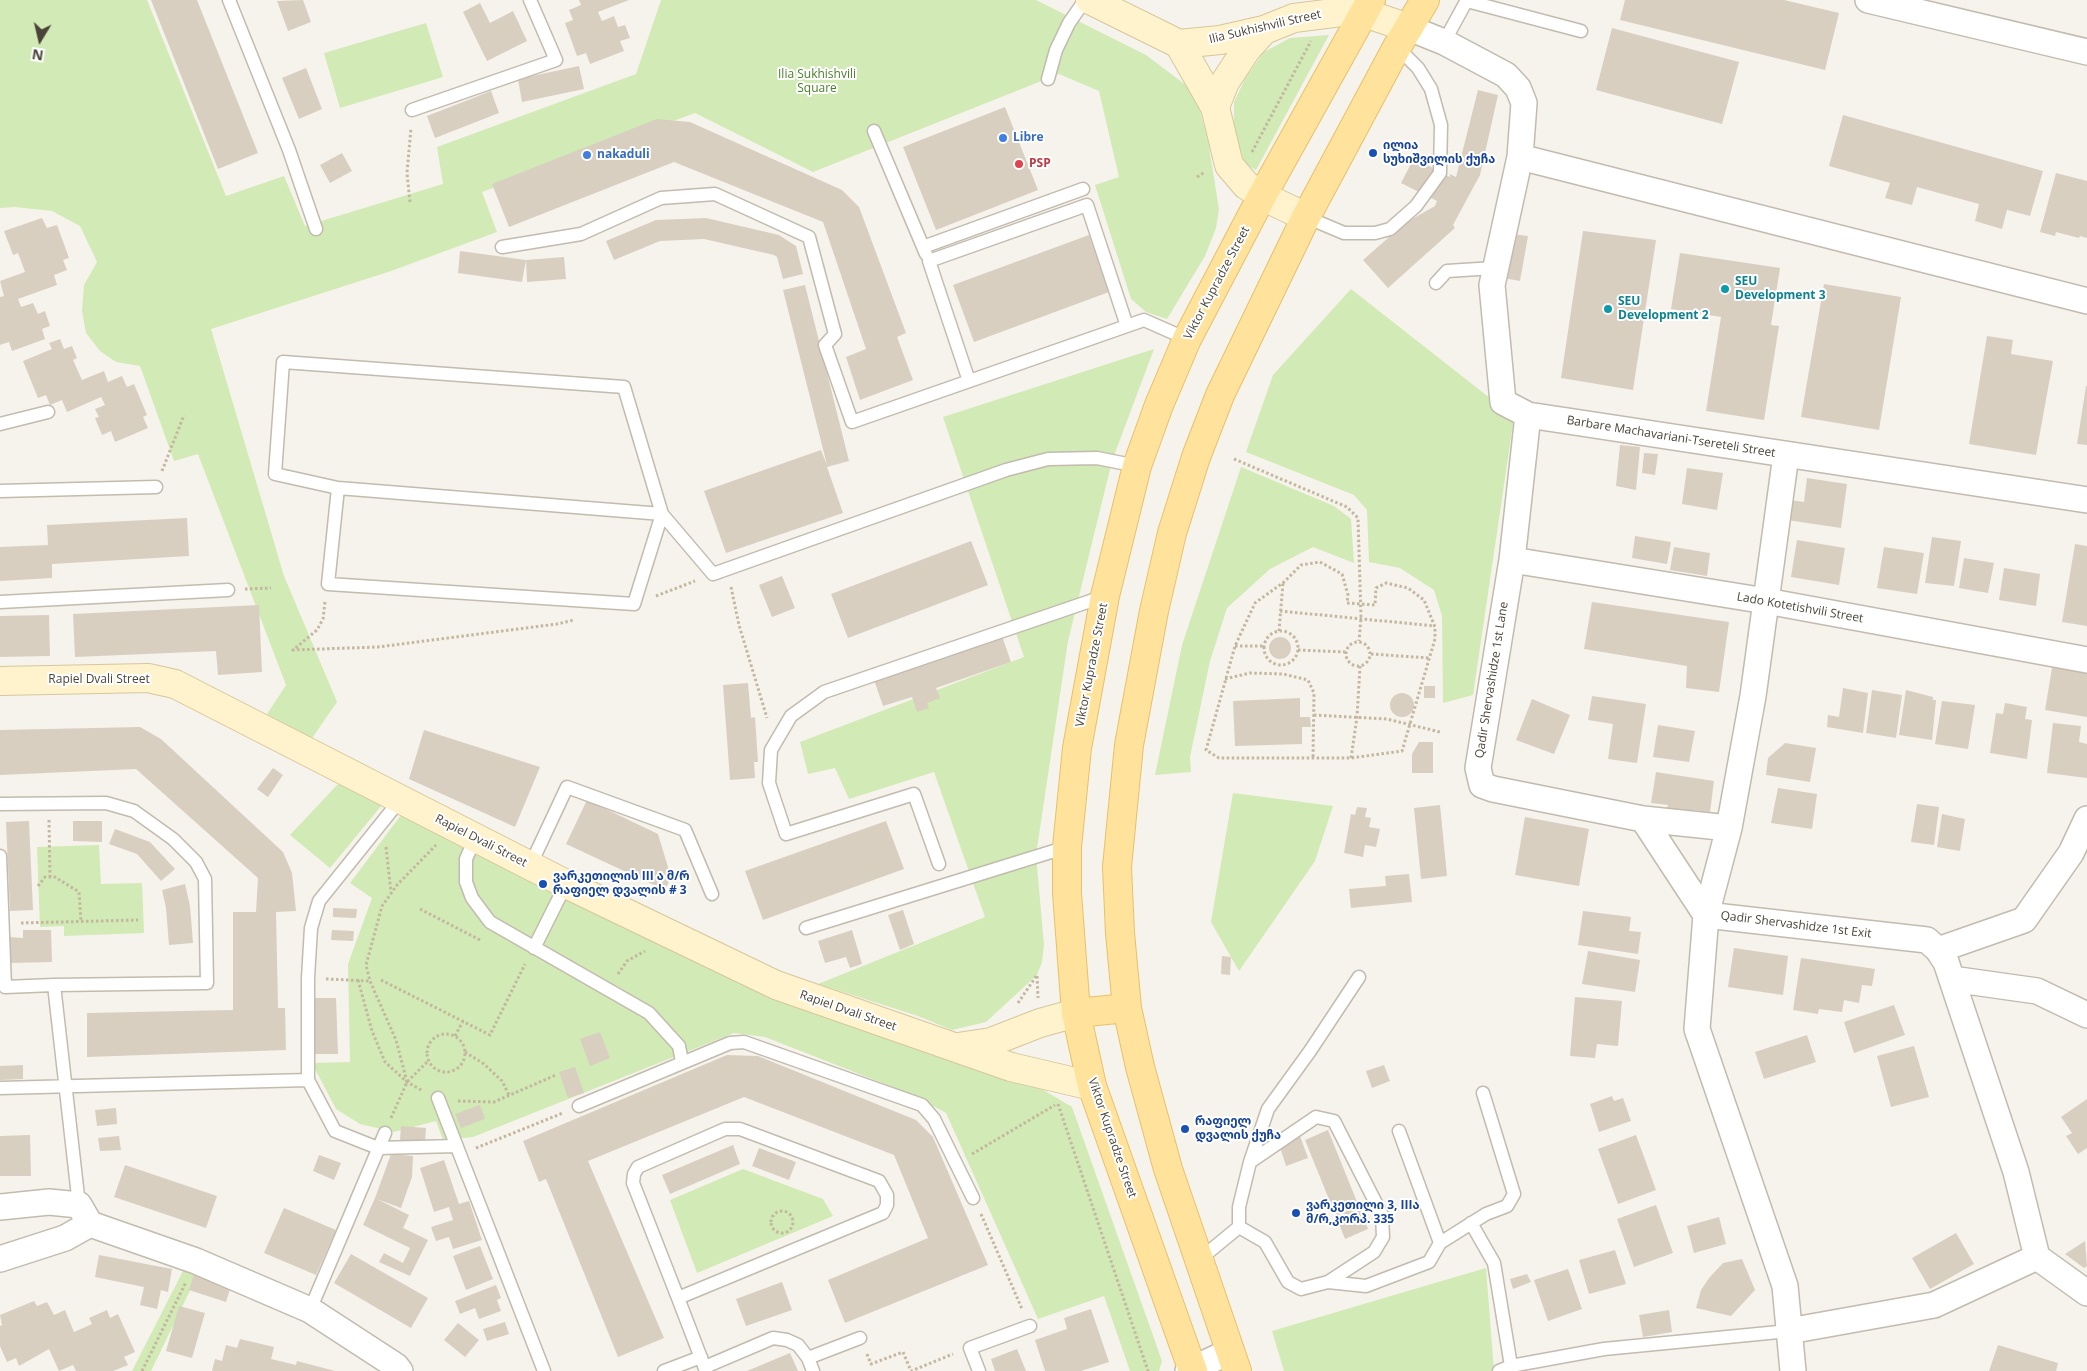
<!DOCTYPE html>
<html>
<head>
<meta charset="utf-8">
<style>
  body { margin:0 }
  #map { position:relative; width:2087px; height:1371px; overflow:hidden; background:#f6f3ec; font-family:"Open Sans",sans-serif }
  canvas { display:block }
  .north { position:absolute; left:15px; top:15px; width:50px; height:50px; -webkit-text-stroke:4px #fff; paint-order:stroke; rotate:189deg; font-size:14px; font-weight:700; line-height:20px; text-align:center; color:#4b4439 }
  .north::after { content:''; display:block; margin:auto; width:18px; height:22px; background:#4b4439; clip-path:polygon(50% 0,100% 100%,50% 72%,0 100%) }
</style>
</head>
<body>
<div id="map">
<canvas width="2087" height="1371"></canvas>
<div class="north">N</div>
</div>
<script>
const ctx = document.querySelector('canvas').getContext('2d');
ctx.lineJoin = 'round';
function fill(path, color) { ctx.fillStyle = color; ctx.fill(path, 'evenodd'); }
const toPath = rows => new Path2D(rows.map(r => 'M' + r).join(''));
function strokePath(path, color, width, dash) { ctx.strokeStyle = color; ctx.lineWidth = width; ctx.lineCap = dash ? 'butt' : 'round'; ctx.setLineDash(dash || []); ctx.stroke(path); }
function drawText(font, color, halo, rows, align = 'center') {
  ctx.font = font + ' "Open Sans","Noto Sans Georgian",sans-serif'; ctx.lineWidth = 4; ctx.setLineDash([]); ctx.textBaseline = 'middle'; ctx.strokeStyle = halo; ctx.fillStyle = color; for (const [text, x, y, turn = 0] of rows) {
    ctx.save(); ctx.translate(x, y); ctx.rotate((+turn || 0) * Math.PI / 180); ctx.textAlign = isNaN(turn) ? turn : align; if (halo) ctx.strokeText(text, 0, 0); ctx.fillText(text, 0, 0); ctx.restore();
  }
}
fill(toPath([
  [0,0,147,0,226,196,284,176,305,226,443,184,437,147,636,74,661,0,1036,0,1146,55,1195,92,1208,141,1219,209,1216,228,1205,256,1167,319,1146,312,1131,299,1095,185,1119,177,1099,91,1059,74,813,172,695,113,482,192,497,232,391,271,211,329,284,576,337,702,310,741,267,714,286,685,198,454,174,461,140,366,116,362,100,351,86,333,82,311,84,285,97,262,80,226,52,211,15,207,0,208],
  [426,23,443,77,340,108,324,53],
  [1329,35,1256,170,1245,164,1234,130,1234,102,1246,77,1264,52,1290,38],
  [1351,289,1514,417,1473,695,1443,703,1442,616,1434,590,1400,568,1369,562,1367,510,1354,495,1246,452,1273,375],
  [1154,349,1112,461,1068,641,1036,855,1044,945,1042,962,1037,975,986,1022,952,1030,918,1016,818,984,985,917,934,772,849,799,835,768,808,774,800,742,1024,657,943,417],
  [1241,467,1334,506,1351,519,1354,563,1313,547,1270,569,1227,608,1210,661,1190,757,1191,772,1155,775,1182,645],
  [339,783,382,805,330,868,290,835],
  [1233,793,1333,806,1315,861,1239,971,1211,922],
  [401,815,602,917,758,989,1040,1088,1072,1107,1162,1361,1159,1371,1130,1371,1104,1296,1038,1319,946,1113,913,1095,765,1037,734,1033,473,1137,443,1140,436,1121,394,1132,360,1124,336,1109,312,1063,350,1062,348,964,372,898,350,883],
  [99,845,101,884,142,883,144,933,64,936,64,926,40,927,37,847],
  [743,1169,823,1199,833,1216,697,1273,670,1200],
  [185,1267,199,1272,151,1371,132,1371],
  [1486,1268,1494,1371,1284,1371,1272,1331]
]), '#d2eab5');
fill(toPath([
  [151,0,197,0,258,153,218,169],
  [303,0,311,22,288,31,277,1],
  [579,0,629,0,598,12,602,21,614,16,618,27,625,25,630,38,620,41,624,51,590,64,586,53,577,56,565,23,573,20,569,10,581,5],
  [1625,0,1784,0,1839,13,1825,70,1620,20],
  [480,3,490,23,513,11,527,41,487,61,463,12],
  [1612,28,1739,62,1722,124,1596,90],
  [579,66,584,89,522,102,518,79],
  [306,68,322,109,299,119,282,78],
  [1478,90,1498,95,1480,175,1453,225,1455,228,1388,288,1363,260,1405,223,1435,206,1437,201,1401,183,1414,158,1450,177,1450,174,1456,177],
  [491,91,499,113,435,138,427,116],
  [1005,107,1038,190,936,230,903,147],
  [1843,115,2043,171,2030,216,2007,210,2002,229,1975,221,1979,204,1917,187,1912,205,1885,198,1890,183,1829,166],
  [657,119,690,122,842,190,859,207,906,333,897,337,913,380,860,400,846,357,866,349,823,222,674,162,509,227,492,184],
  [342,153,352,171,330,183,320,165],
  [2056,173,2087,181,2087,238,2080,236,2079,238,2056,232,2055,236,2040,232],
  [42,218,47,228,57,225,69,258,63,260,67,270,54,275,57,285,18,299,21,307,33,303,38,314,45,311,50,326,42,329,45,339,12,351,9,342,0,345,0,297,4,296,0,281,25,272,18,253,13,255,4,231],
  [706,218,779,235,796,246,803,274,783,279,777,257,774,255,704,239,660,241,614,260,606,241,656,220],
  [1583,231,1656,240,1633,390,1561,378],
  [1511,234,1528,236,1520,281,1503,278],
  [1089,235,1109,292,974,342,953,285],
  [460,251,526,260,522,282,458,273],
  [1680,253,1780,268,1771,325,1779,326,1764,420,1706,411,1721,317,1671,309],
  [564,257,566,279,527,282,526,260],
  [1824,284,1901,297,1879,430,1801,417],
  [805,285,849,461,827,467,843,513,726,553,704,491,821,450,827,465,783,290],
  [1987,336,2013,340,2011,354,2053,361,2036,455,1969,444],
  [60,339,64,349,72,346,77,358,73,360,82,380,104,371,108,382,122,376,127,387,134,384,147,415,143,417,148,428,115,442,111,431,102,435,95,418,99,417,95,409,105,405,101,397,67,412,62,400,50,405,46,395,38,398,23,361,52,349,49,343],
  [2086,386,2087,386,2087,445,2077,444],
  [1620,445,1640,447,1636,490,1616,486],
  [1644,453,1658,454,1655,475,1642,473],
  [1687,468,1723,473,1717,510,1682,504],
  [1807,478,1847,484,1841,528,1787,520,1790,500,1804,502],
  [187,518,189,556,52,564,52,578,0,581,0,547,48,545,47,525],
  [1635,536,1671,542,1667,564,1632,558],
  [1932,537,1961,541,1954,586,1925,583],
  [1797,540,1845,548,1839,585,1791,577],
  [971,541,988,585,848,638,831,594],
  [2075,544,2087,546,2087,626,2062,622],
  [1674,547,1710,553,1707,576,1670,570],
  [1884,547,1924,553,1917,594,1877,588],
  [1964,558,1994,563,1988,593,1959,588],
  [2004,568,2040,574,2036,606,1999,600],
  [782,576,795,608,772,617,759,585],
  [1592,602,1729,622,1719,692,1686,688,1687,666,1584,649],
  [259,605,262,672,218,675,216,651,75,657,73,614],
  [49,615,50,656,0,657,0,616],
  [1002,636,1011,662,936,688,940,698,927,703,929,708,917,712,912,697,883,706,874,680],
  '1269 648a11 11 0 1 1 22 0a11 11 0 1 1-22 0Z',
  [2053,662,2087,667,2087,717,2045,710],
  [748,683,751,718,755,717,758,762,754,762,755,778,730,780,723,685],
  [1424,686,1435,686,1435,698,1424,698],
  [1843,688,1868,693,1863,733,1827,727,1828,715,1839,717],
  [1872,690,1902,695,1896,738,1866,733],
  [1906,690,1933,697,1933,700,1936,700,1932,740,1899,735],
  '1390 705a12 12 0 1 1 24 0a12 12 0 1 1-24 0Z',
  [1592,696,1646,704,1637,763,1608,759,1613,724,1588,720],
  [1300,698,1300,717,1310,717,1311,727,1302,727,1302,744,1235,746,1233,701],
  [1532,699,1570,715,1554,754,1516,740],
  [1942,701,1975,705,1968,749,1935,744],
  [2005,703,2027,707,2025,719,2032,720,2027,759,1990,753,1996,713,2003,714],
  [2053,723,2081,726,2079,742,2087,744,2087,778,2047,773],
  [1658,725,1695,731,1689,762,1653,757],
  [140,727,161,739,283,852,292,873,296,911,276,912,278,1008,285,1008,286,1050,87,1057,87,1013,233,1010,233,912,256,912,258,878,136,769,0,775,0,730],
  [424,730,540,767,515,827,409,779],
  [1419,742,1433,742,1433,773,1412,773,1412,754],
  [1785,743,1816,748,1810,782,1766,775,1768,758],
  [273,768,283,775,268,797,257,789],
  [1656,772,1714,781,1710,812,1693,810,1692,813,1667,809,1668,805,1651,803],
  [1778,788,1817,794,1812,829,1771,823],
  [587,800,658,834,671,877,665,890,566,844],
  [1917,804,1939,807,1934,845,1911,842],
  [1440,805,1447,876,1421,879,1414,808],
  [1357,807,1367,808,1365,817,1371,818,1369,827,1380,829,1376,847,1365,845,1363,857,1344,853,1351,814,1355,815],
  [1942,814,1965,819,1960,851,1937,847],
  [1525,817,1589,829,1579,886,1515,875],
  [29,821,33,910,10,911,6,822],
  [73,821,102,821,102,842,73,841],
  [886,821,904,869,763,920,745,871],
  [115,829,150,842,175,869,161,881,137,854,109,844],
  [1409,874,1412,902,1351,908,1349,889,1386,886,1385,876],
  [185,884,190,906,193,943,169,945,166,908,162,890],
  [333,908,357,909,356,918,333,917],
  [903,910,914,944,900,950,888,915],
  [1583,911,1631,917,1629,931,1641,932,1638,954,1578,945],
  [23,930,51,930,52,962,11,963,10,937,23,938],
  [332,930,354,931,353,941,331,940],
  [852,930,862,964,850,968,846,957,825,963,818,941],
  [1734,948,1788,956,1783,995,1728,987],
  [1588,951,1640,960,1635,992,1582,984],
  [1222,956,1231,957,1230,975,1221,974],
  [1801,958,1875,969,1872,986,1862,985,1859,1003,1844,1000,1842,1012,1819,1009,1818,1014,1793,1010],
  [1575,997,1622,1001,1618,1046,1597,1044,1595,1058,1570,1056],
  [314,998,336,998,338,1054,315,1054],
  [1894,1005,1905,1035,1854,1053,1844,1022],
  [600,1032,610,1058,590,1066,580,1039],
  [1807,1035,1816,1062,1764,1079,1755,1052],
  [1914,1046,1929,1097,1891,1107,1877,1056],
  [727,1055,758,1056,916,1120,933,1137,988,1265,845,1323,828,1280,928,1238,894,1155,744,1097,588,1161,664,1338,618,1357,546,1179,539,1182,523,1141],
  [23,1065,23,1079,0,1080,0,1066],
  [1384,1065,1390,1081,1372,1088,1366,1071],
  [575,1067,584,1093,568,1098,559,1072],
  [1612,1096,1614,1101,1623,1098,1631,1121,1599,1132,1590,1104],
  [2087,1099,2087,1148,2078,1154,2066,1136,2072,1133,2061,1117],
  [480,1105,485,1119,461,1128,455,1114],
  [116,1108,117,1124,97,1126,95,1110],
  [401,1126,426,1128,425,1142,400,1140],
  [1328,1130,1368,1229,1345,1239,1305,1140],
  [30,1135,31,1176,0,1176,0,1136],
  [1636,1135,1656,1190,1618,1204,1598,1149],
  [119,1136,121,1150,100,1151,98,1138],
  [1300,1136,1308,1158,1286,1166,1279,1144],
  [733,1145,740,1164,670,1194,662,1175],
  [759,1148,796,1162,789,1180,752,1166],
  [391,1154,413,1156,412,1177,401,1208,377,1199,409,1215,403,1228,428,1240,410,1276,379,1262,384,1253,403,1263,410,1248,363,1225,375,1198],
  [319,1155,341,1163,334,1180,313,1171],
  [444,1160,459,1204,469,1201,482,1240,453,1249,449,1237,436,1241,431,1227,453,1220,449,1207,434,1212,420,1168],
  [125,1165,217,1196,206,1228,114,1197],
  [1656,1205,1673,1253,1634,1267,1617,1219],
  [284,1208,336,1230,316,1275,264,1253],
  [1719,1217,1726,1244,1694,1253,1687,1226],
  [1956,1233,1974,1264,1930,1289,1912,1258],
  [2085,1241,2087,1266,2084,1268,2065,1254],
  [480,1246,493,1279,466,1290,453,1256],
  [1615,1250,1626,1284,1589,1294,1579,1260],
  [351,1254,428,1298,411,1328,334,1283],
  [99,1255,172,1269,168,1292,161,1290,157,1309,140,1305,144,1287,95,1277],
  [1742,1259,1755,1290,1731,1316,1696,1308,1701,1290,1709,1278,1723,1263],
  [1568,1269,1582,1309,1548,1321,1534,1280],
  [194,1274,231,1286,226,1302,189,1290],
  [1527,1274,1531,1282,1513,1289,1510,1279],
  [782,1282,792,1310,746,1326,736,1299],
  [496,1285,501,1298,497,1300,501,1311,479,1319,475,1308,460,1314,455,1301],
  [34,1301,37,1306,47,1302,54,1315,65,1310,74,1332,92,1324,89,1318,107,1310,110,1318,118,1314,135,1352,124,1357,128,1365,113,1371,76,1371,73,1365,59,1371,49,1349,19,1366,16,1358,7,1362,0,1346,0,1326,2,1325,0,1315],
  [179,1306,205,1313,192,1358,166,1351],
  [1091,1309,1109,1362,1081,1371,1045,1371,1035,1340,1067,1329,1064,1318],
  [1669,1310,1672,1332,1643,1337,1639,1315],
  [505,1322,509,1334,487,1341,483,1329],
  [458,1323,479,1340,465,1357,444,1340],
  [240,1339,274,1347,271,1359,296,1365,297,1361,335,1371,212,1371,215,1359,222,1361,226,1345,237,1348],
  [1998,1345,2058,1363,2056,1371,1989,1371],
  [1017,1349,1026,1371,995,1371,991,1359],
  [790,1353,798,1371,747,1371]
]), '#d8cfc1');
const lane = toPath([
  [229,0,289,150,316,229],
  [1467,1,1581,31],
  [1444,42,1467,0],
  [1048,79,1056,50,1069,23,1085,0],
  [412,110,556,60,530,0],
  [874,131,926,254],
  [1306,217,1344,233,1375,233,1390,229,1416,206,1440,173,1441,125,1431,89,1418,68,1397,47],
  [502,247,581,234,661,198,715,194,809,237,835,334,825,345,852,422,1144,320,1187,339],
  [923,247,1083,189],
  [1436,283,1447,271,1494,268],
  [969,381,929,261,1087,205,1127,326],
  [0,424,48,412],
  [338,488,328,584,634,604,662,514,624,387,283,362,275,474,338,488,662,514,713,574,1006,470,1048,459,1097,458,1137,466],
  [0,491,156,487],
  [0,602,228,590],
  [0,804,106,803,134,811,173,839,196,862,205,879,207,983,54,985],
  [475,838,466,859,466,882,472,898,490,922,649,1013,679,1046,682,1062],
  [0,856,5,987,54,985,79,1205],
  [939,864,914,794,786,834,769,783,771,750,791,716,824,692,1105,596],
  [530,866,567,787,685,830,712,894],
  [806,928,1067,847],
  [534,948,566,884],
  [308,1080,335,1131,378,1148,456,1146],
  [0,1088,308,1080,308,978,311,928,319,901,400,800],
  [438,1098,544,1371],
  [579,1106,730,1043,744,1042,922,1105,934,1119,973,1198],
  [1471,1223,1494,1263,1511,1366],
  [1239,1227,1265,1242,1288,1282,1301,1289,1328,1282,1374,1252,1383,1237,1382,1215,1334,1121,1316,1117,1250,1162],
  [1239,1227,1239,1207,1250,1162,1268,1109,1310,1051,1359,977],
  [1440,1243,1486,1214,1507,1206,1514,1194,1483,1093],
  [1200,1259,1239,1227],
  [1328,1282,1366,1286,1429,1262,1440,1243,1399,1131],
  [678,1298,883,1213,887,1205,887,1195,879,1181,740,1129,725,1129,638,1167,634,1174,633,1183,678,1298,706,1371],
  [310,1310,385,1133],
  [808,1358,813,1371],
  [705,1367,773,1338,787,1340,798,1345,808,1358,860,1338],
  [664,1371,701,1357],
  [979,1371,970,1348,1030,1326],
  [1499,1371,1511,1366,1604,1349,1789,1331]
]);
const street = toPath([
  [1868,0,2087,52],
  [1409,28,1444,42,1506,75,1518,88,1524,103,1520,157,1492,285,1503,402,1528,415,2087,500],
  [1520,157,2087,301],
  [1528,415,1512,560,1478,768,1482,785,1493,789,1643,819,1729,828],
  [1786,455,1753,696,1729,828,1706,915,1697,1029,1785,1286,1793,1371],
  [1512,560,1766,601,2087,660],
  [1643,819,1706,915],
  [1706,915,1927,940,1938,950,1946,962,2016,1172,2037,1257,2087,1293],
  [1938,950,2024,920,2071,853,2087,819],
  [1952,979,2037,991,2087,1015],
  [0,1207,49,1202,79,1205,90,1224,196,1261,310,1310,396,1366,400,1371],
  [0,1259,65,1238,90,1224],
  [1789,1331,1934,1305,2037,1257],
  [1188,1371,1231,1351]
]);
const secondary = toPath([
  [1090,0,1179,44,1220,40,1264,30,1294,18,1341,12,1364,13,1409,28],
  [1179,44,1215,107,1229,165,1246,185,1262,196,1306,217],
  [1215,107,1225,82,1246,50,1264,30],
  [0,681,148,678,175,684,566,884,776,985,1011,1067,1092,1086],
  [958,1047,991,1042,1040,1023,1076,1013]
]);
const primary = toPath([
  [1076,1013,1127,1008],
  [1193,1371,1092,1086,1076,1013,1067,893,1067,847,1077,748,1105,596,1137,466,1159,405,1187,339,1262,196,1371,0],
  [1237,1371,1168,1169,1140,1067,1127,1008,1120,933,1117,867,1129,745,1154,611,1172,533,1196,457,1220,395,1306,217,1397,47,1425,0]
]);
strokePath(lane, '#c2bbae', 15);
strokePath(street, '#c2bbae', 28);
strokePath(secondary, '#d6c79b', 30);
strokePath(primary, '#e6c16a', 30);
strokePath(toPath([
  [1252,152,1311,41],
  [1197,177,1205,172],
  [410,202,407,173,411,128],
  [1234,459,1347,507,1358,518,1361,618,1359,641],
  [162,471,184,415],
  [1320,562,1342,574,1348,595,1347,603,1375,605,1376,588,1386,583,1408,588,1424,600,1435,627,1435,639,1402,751,1351,758,1219,758,1206,750,1235,646,1255,603,1284,582,1301,565,1320,562],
  [731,587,739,625,767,718],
  [245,589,271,588],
  [656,596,695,581],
  [325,602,323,619,317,630,293,650,378,647,557,624,574,620],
  [1280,611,1435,626],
  [1279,631,1283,583],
  '1264 648a17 17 0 1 1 34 0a17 17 0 1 1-34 0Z',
  '1346 654a12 12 0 1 1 24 0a12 12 0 1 1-24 0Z',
  [1235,646,1264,646],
  [1298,650,1346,652],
  [1371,654,1429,658],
  [1225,679,1250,673,1283,674,1308,680,1314,693,1313,758],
  [1314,715,1387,719,1440,732],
  [1351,758,1357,717,1360,666],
  [49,820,50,877],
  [386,847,391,892],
  [38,886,45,877,55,877,79,892,81,921],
  [420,909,480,940],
  [21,923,138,920],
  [618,974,627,961,645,951],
  [326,979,370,981],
  [358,980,372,1031,385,1062,407,1082,423,1091],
  [381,980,490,1035,525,964],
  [1018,1003,1037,975,1038,998],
  '427 1053a19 19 0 1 1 38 0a19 19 0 1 1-38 0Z',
  [455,1036,463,1021],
  [465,1052,484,1064,502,1081,509,1095],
  [407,1082,396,1040,370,981,366,965,382,906,397,885,436,845],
  [458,1101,494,1102,556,1075],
  [1058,1104,1148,1371],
  [391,1118,407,1082,428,1061],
  [476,1148,563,1113],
  [972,1154,1055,1105],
  '771 1222a11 11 0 1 1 22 0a11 11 0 1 1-22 0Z',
  [981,1214,1022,1309],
  [867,1354,871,1364,903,1352,911,1371,953,1354],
  [142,1371,186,1282]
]), '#c4b79f', 3, [2.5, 2.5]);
strokePath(lane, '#fff', 12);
strokePath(street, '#fff', 25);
strokePath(secondary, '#fff3cd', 28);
strokePath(primary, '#ffe39c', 28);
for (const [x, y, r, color] of [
  [1003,138,5,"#3f7fe0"],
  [1373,153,5,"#1a4fb4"],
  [587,155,5,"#3f7fe0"],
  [1019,164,5,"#e0444e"],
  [1725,289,5,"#0f9aa8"],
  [1608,309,5,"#0f9aa8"],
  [543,884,5,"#1a4fb4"],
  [1185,1129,5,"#1a4fb4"],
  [1296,1213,5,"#1a4fb4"]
]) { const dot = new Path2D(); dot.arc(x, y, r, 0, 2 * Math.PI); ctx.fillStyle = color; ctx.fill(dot); strokePath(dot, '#fff', 2); }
drawText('12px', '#4b4439', '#fff', [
  ["Ilia Sukhishvili Street",1265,27,-13],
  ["Viktor Kupradze Street",1217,283,-62],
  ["Barbare Machavariani-Tsereteli Street",1671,437,9],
  ["Lado Kotetishvili Street",1800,608,10],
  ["Viktor Kupradze Street",1092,665,-79],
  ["Rapiel Dvali Street",99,680],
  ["Qadir Shervashidze 1st Lane",1492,680,-81],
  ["Rapiel Dvali Street",481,841,27],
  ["Qadir Shervashidze 1st Exit",1796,925,7],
  ["Rapiel Dvali Street",848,1011,19],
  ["Viktor Kupradze Street",1112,1138,71]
]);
drawText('12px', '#4a7f2a', '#fff', [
  ["Ilia Sukhishvili",817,75],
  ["Square",817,89]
]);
drawText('bold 12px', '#366cbe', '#fff', [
  ["Libre",1013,138],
  ["nakaduli",597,155]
], 'left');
drawText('bold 12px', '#164399', '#fff', [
  ["ილია",1383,146],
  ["სუხიშვილის ქუჩა",1383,160],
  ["ვარკეთილის III ა მ/რ",553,877],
  ["რაფიელ დვალის # 3",553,891],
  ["რაფიელ",1195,1122],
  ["დვალის ქუჩა",1195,1136],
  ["ვარკეთილი 3, IIIა",1306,1206],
  ["მ/რ,კორპ. 335",1306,1220]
], 'left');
drawText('bold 12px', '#be3a42', '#fff', [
  ["PSP",1029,164]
], 'left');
drawText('bold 12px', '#0d838f', '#fff', [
  ["SEU",1735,282],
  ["Development 3",1735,296],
  ["SEU",1618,302],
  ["Development 2",1618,316]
], 'left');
</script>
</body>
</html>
